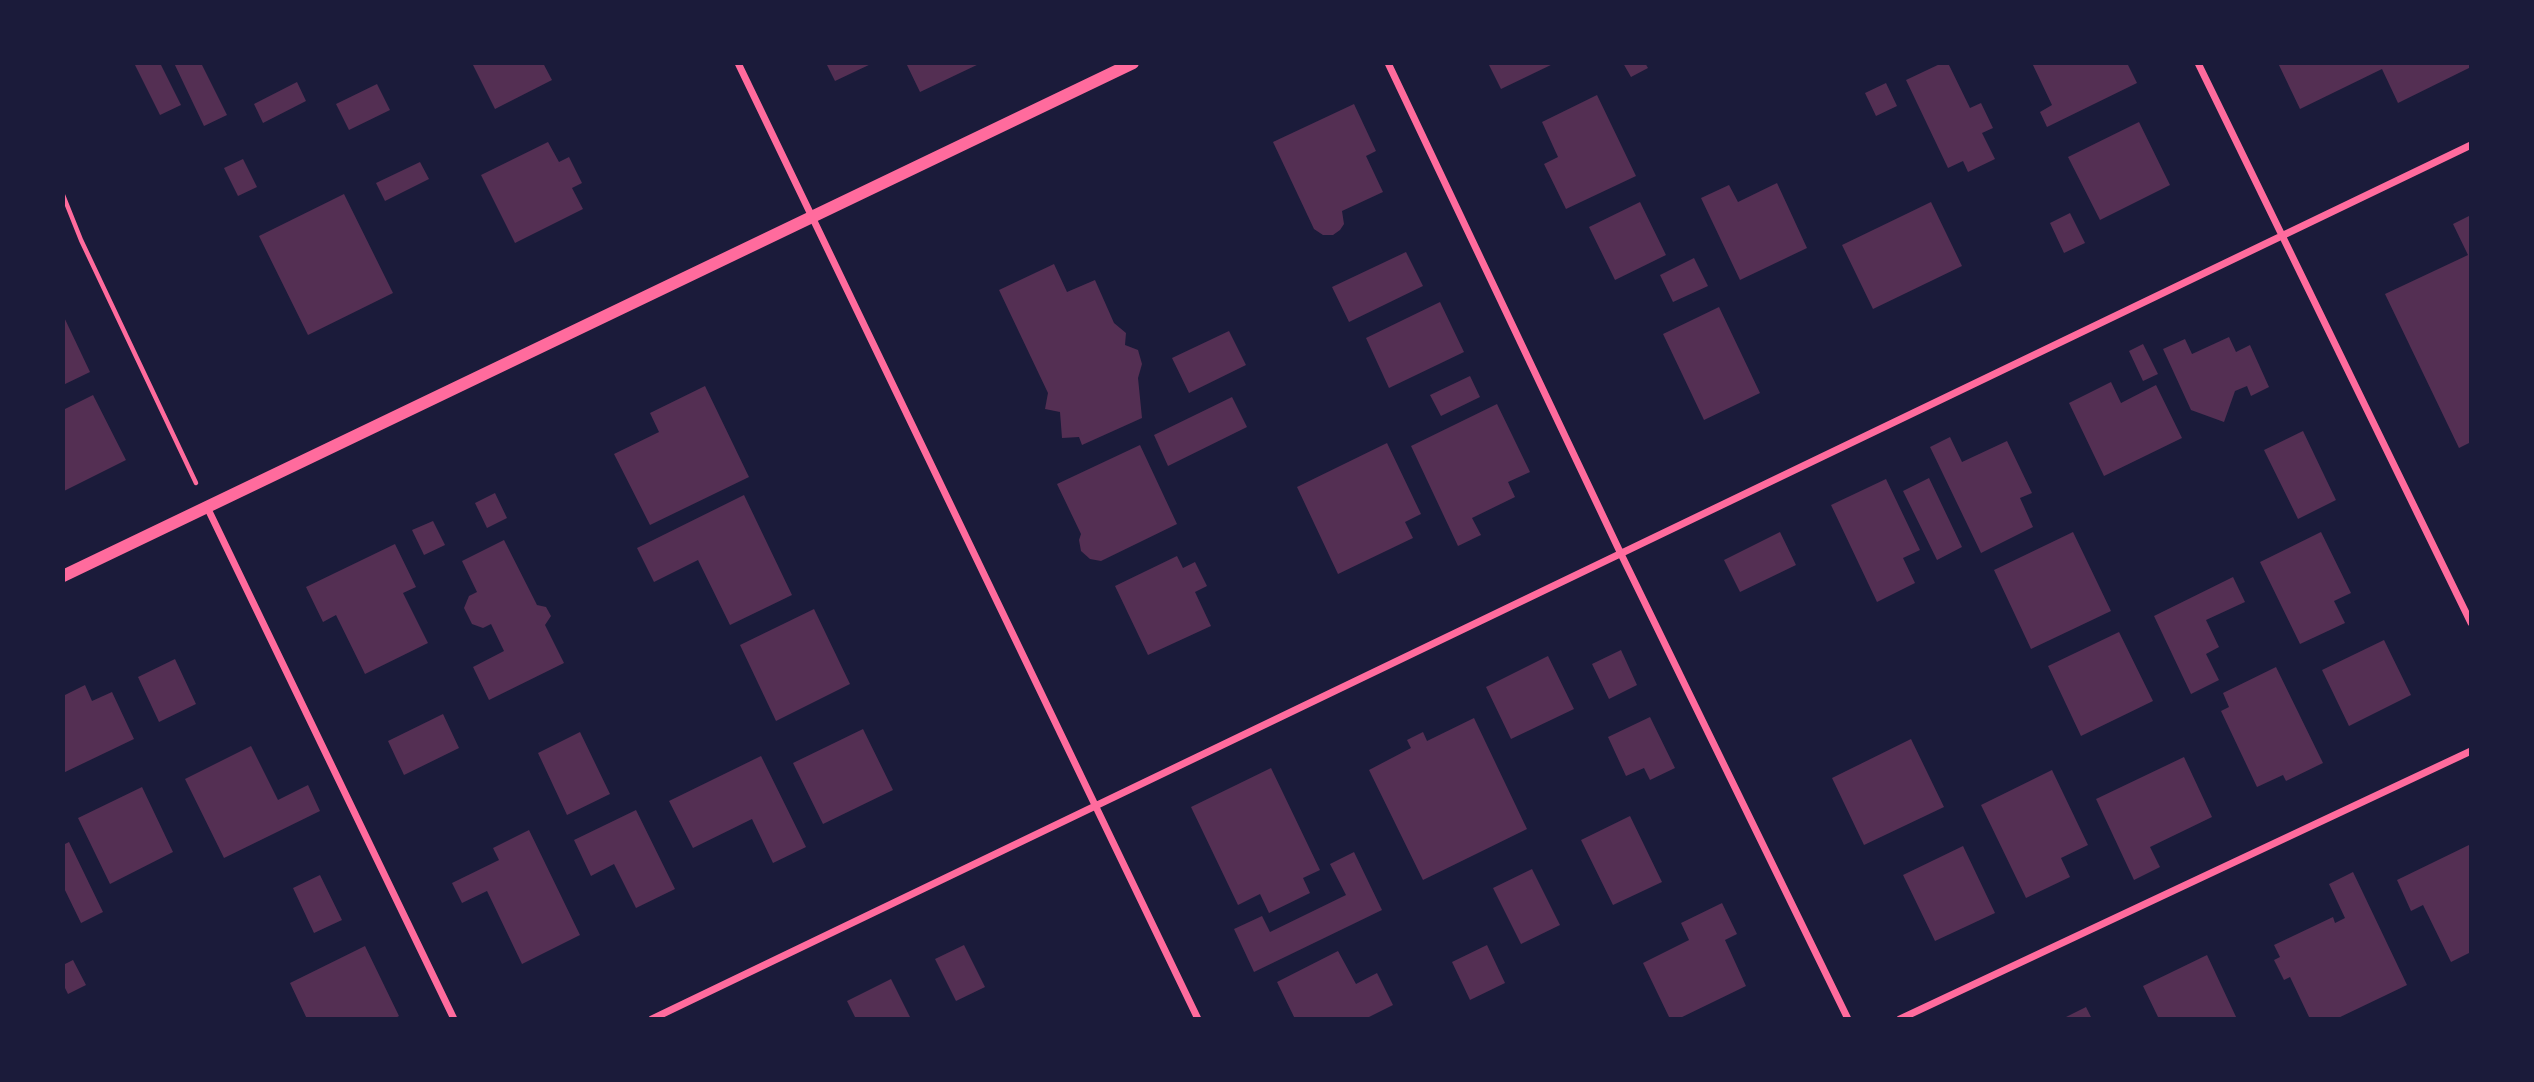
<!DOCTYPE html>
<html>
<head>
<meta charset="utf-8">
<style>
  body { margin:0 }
  #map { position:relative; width:2534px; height:1082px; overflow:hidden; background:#1b1b3a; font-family:"Playfair Display",serif }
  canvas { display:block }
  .frame { position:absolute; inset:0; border:65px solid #1b1b3a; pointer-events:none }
</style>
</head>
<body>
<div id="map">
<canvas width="2534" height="1082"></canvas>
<div class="frame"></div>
</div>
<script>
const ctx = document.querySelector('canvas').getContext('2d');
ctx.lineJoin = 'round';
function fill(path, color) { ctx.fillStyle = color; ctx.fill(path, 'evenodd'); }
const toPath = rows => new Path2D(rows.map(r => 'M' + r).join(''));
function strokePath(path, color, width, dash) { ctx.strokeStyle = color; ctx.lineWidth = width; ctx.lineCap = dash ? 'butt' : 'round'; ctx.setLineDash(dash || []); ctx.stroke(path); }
fill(toPath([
  [134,63,160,63,181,105,160,115],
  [174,63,201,63,227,115,204,126],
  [472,63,543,63,552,80,495,109],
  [826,63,873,63,835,81],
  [906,63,981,63,920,92],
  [1488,63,1555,63,1501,89],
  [1623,63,1645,63,1648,68,1631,77],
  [1942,63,1948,63,1970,108,1981,103,1993,128,1982,133,1995,159,1968,172,1963,161,1948,168,1906,80],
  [2032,63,2127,63,2137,83,2047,127,2040,112,2052,105],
  [2278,63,2471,63,2471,67,2398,103,2382,69,2300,109],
  [297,82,306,101,263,123,254,104],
  [1886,83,1897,106,1876,116,1865,93],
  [377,84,390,110,349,130,336,104],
  [1597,95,1636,176,1566,209,1544,164,1558,157,1542,122],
  [1354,104,1376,151,1366,156,1383,192,1342,211,1344,224,1340,230,1333,235,1323,235,1314,229,1273,142],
  [2139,122,2170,185,2100,220,2068,157],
  [548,142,559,162,569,157,582,183,572,188,583,209,515,243,481,175],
  [243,159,257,187,238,196,224,168],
  [420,162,429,179,385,201,376,183],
  [1777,183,1807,248,1740,280,1701,198,1729,185,1738,202],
  [344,194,393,293,308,335,259,236],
  [1640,202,1666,255,1615,280,1589,227],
  [1931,202,1962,266,1873,309,1842,245],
  [2070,213,2085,243,2064,253,2050,223],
  [2471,215,2471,442,2459,448,2385,294,2468,255,2453,224],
  [1406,252,1423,286,1349,322,1332,287],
  [1694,258,1708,286,1673,302,1660,275],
  [1054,264,1067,292,1095,280,1114,323,1126,333,1125,345,1138,350,1142,364,1138,378,1142,418,1082,445,1079,437,1062,438,1060,412,1045,409,1048,393,999,290],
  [1440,302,1464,352,1389,388,1366,338],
  [1719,307,1760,393,1704,420,1663,334],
  [63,315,90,372,63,385],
  [1229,331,1246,365,1189,393,1172,358],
  [2229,337,2236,352,2250,345,2269,387,2251,396,2247,386,2235,391,2224,422,2191,410,2163,349,2185,339,2192,354],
  [2143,344,2158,374,2143,381,2129,351],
  [1470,376,1480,397,1441,416,1430,395],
  [2111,382,2121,403,2156,385,2182,438,2104,476,2069,403],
  [705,386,749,477,650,525,614,454,659,432,650,413],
  [93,395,126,460,64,491,63,410],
  [1232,397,1247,427,1168,466,1154,435],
  [1497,404,1530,472,1508,482,1515,497,1472,518,1481,535,1458,546,1411,446],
  [2303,431,2336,500,2298,519,2264,450],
  [1950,437,1962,462,2007,441,2032,493,2020,498,2033,527,1981,553,1930,447],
  [1387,443,1421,514,1405,522,1413,538,1338,574,1297,487],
  [1140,445,1177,524,1101,561,1090,559,1081,551,1079,540,1081,534,1057,484],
  [1929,478,1962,547,1937,560,1903,491],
  [1886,479,1920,550,1903,558,1915,583,1877,602,1831,505],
  [495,493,507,518,487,528,475,503],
  [744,495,792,595,730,625,698,560,654,582,637,548],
  [433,521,445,545,424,555,412,530],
  [1780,532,1796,565,1740,592,1724,560],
  [2073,532,2111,611,2031,649,1994,570],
  [2321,532,2351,593,2334,601,2345,623,2300,644,2260,562],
  [504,540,537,605,546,607,551,616,545,625,564,663,489,700,473,667,504,651,491,624,483,628,472,624,464,608,469,596,477,592,462,561],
  [395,544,416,587,403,593,428,643,365,674,336,615,323,622,306,587],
  [1177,556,1183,568,1195,562,1207,586,1195,592,1211,626,1148,655,1115,586],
  [2233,577,2245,602,2206,620,2219,647,2206,654,2219,680,2191,694,2154,616],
  [814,609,850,684,776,721,740,645],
  [2119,632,2153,701,2081,736,2048,666],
  [2384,640,2411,695,2349,726,2322,670],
  [1621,650,1637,685,1609,699,1592,664],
  [1548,656,1574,709,1511,739,1486,687],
  [175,659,196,704,159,722,138,677],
  [2276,667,2323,763,2286,781,2283,775,2257,787,2221,711,2229,707,2223,693],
  [85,685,92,701,112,692,134,739,63,773,63,696],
  [443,714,459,748,404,775,388,741],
  [1650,717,1675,768,1650,780,1644,768,1626,776,1608,737],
  [1474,718,1527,829,1423,880,1369,770,1411,748,1407,740,1423,732,1427,741],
  [863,729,893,790,823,824,793,763],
  [580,732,610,794,567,815,538,753],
  [1911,739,1944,807,1864,845,1832,778],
  [251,746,278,800,308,785,320,811,224,858,185,779],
  [761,756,806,847,773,863,752,819,693,848,669,801],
  [2184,757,2212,817,2150,847,2160,867,2134,880,2096,799],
  [1271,768,1320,870,1303,878,1310,893,1269,913,1260,894,1238,905,1191,807],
  [2052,770,2088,845,2061,858,2070,877,2026,898,1981,805],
  [142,787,173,852,110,884,78,818],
  [636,810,675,889,636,908,614,864,591,876,574,840],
  [1630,816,1662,882,1613,905,1581,840],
  [529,830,580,935,522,964,487,891,462,903,452,883,499,860,493,848],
  [69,842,103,912,81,923,63,886,63,845],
  [2471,844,2471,952,2451,962,2423,905,2411,911,2397,880],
  [1963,846,1995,913,1935,941,1903,875],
  [1354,852,1382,910,1254,972,1234,929,1262,916,1270,932,1346,895,1330,864],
  [1532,869,1560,925,1521,944,1493,888],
  [2353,872,2407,985,2336,1019,2310,1019,2290,977,2284,980,2274,960,2280,957,2274,945,2333,917,2335,923,2345,918,2329,884],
  [320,875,342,920,314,933,293,888],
  [1722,903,1737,934,1725,940,1746,986,1678,1019,1670,1019,1643,963,1689,940,1681,923],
  [964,945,985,987,956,1001,935,959],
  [1487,945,1505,983,1470,1000,1452,962],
  [365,946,399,1016,394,1019,307,1019,290,983],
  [1338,951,1356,984,1377,973,1393,1005,1365,1019,1295,1019,1277,982],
  [2207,955,2237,1019,2153,1019,2158,1017,2143,986],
  [73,960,86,985,68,994,63,984,63,965],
  [891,979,911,1019,856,1019,847,1001],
  [2086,1007,2092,1019,2062,1019]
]), '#542f53');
strokePath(toPath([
  [63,195,81,240,196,483]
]), '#ff6b9d', 4.5);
strokePath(toPath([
  [738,63,1198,1019],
  [1388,63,1621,554,1848,1019],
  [2198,63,2471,623],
  [207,507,454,1019],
  [652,1019,2471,145],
  [1900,1019,2471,751]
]), '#ff6b9d', 7);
strokePath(toPath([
  [63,576,1133,63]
]), '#ff6b9d', 12);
</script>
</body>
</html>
